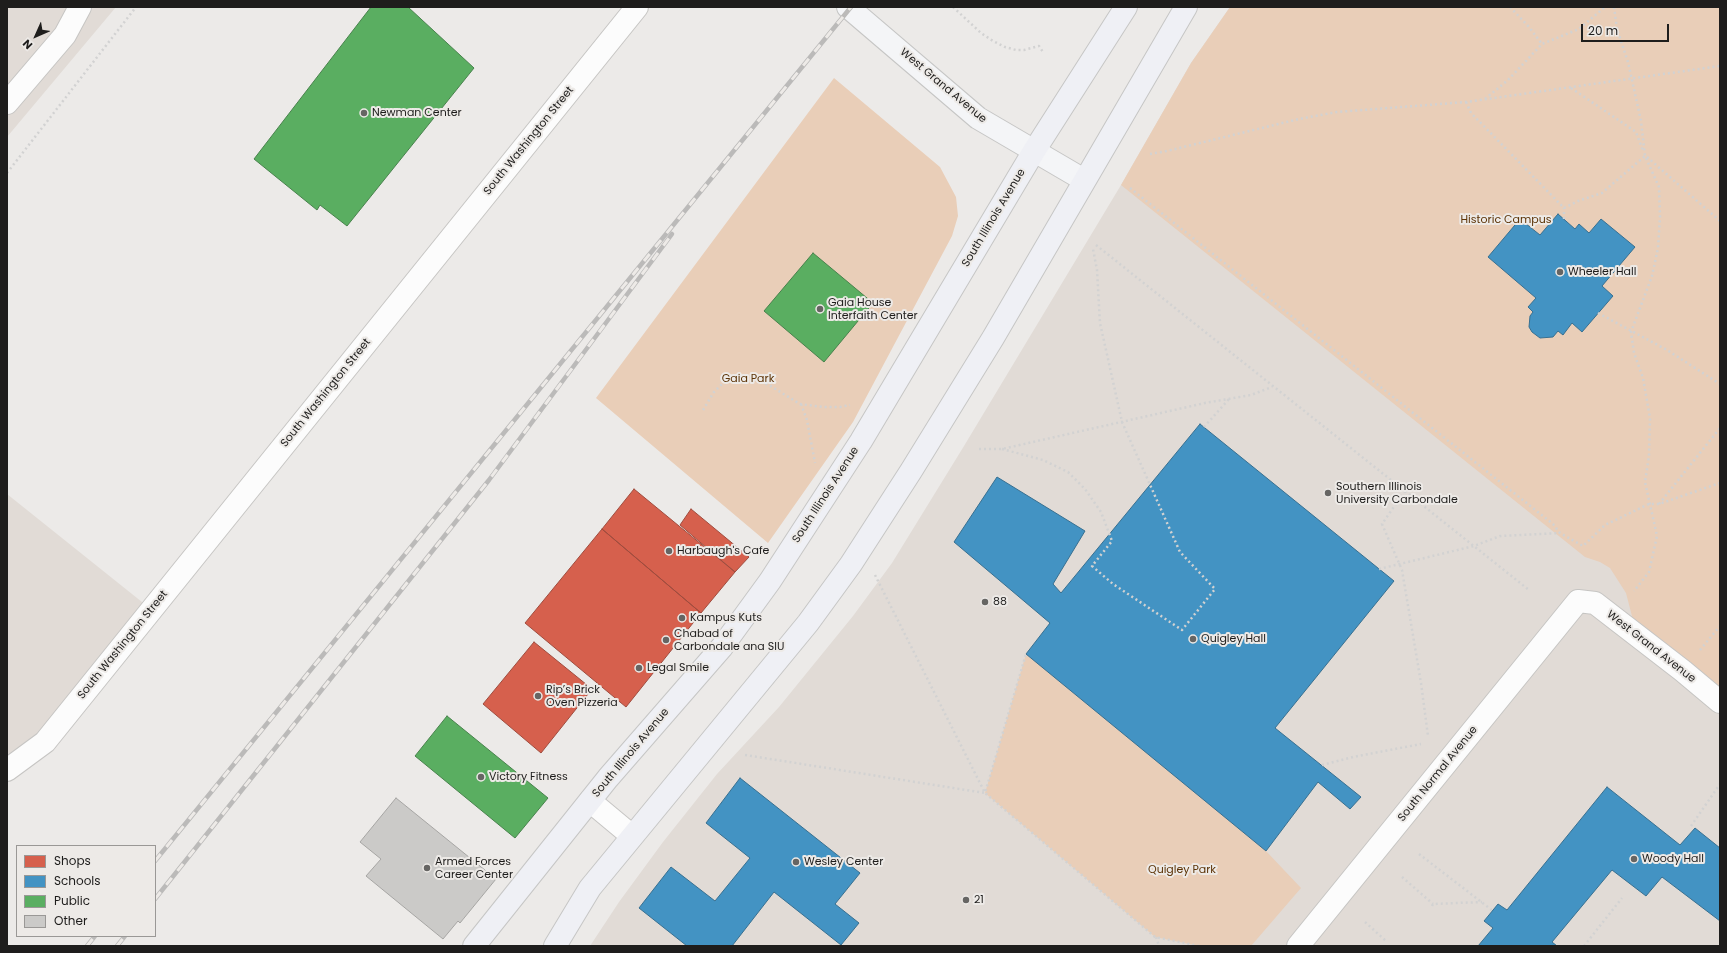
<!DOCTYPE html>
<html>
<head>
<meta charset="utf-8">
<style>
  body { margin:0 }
  #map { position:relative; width:1727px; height:953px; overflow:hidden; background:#eceae8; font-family:Poppins,sans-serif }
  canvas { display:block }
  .frame { position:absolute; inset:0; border:8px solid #1e1d1c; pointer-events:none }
  .legend { position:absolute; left:16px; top:845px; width:140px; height:92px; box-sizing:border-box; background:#edeae7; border:1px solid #9a9896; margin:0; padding:5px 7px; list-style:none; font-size:12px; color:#1e1d1c }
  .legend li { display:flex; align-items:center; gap:8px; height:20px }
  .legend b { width:20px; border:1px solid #9a9896 }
  .north { position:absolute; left:16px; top:16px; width:40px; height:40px; -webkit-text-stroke:3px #edeae7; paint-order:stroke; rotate:225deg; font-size:11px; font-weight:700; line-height:16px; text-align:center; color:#1e1d1c }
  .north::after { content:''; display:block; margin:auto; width:14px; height:18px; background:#1e1d1c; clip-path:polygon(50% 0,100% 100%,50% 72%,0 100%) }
  .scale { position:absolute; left:1581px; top:24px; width:88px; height:18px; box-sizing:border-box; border:2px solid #1e1d1c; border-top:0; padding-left:5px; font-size:12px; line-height:14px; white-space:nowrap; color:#1e1d1c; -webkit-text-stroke:3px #edeae7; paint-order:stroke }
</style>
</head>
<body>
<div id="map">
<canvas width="1727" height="953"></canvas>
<div class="frame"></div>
<ul class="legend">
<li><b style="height:11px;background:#d6604d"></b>Shops</li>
<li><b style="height:11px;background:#4393c3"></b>Schools</li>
<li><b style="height:11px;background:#5aae61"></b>Public</li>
<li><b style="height:11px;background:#cbcac8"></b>Other</li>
</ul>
<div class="north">N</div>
<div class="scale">20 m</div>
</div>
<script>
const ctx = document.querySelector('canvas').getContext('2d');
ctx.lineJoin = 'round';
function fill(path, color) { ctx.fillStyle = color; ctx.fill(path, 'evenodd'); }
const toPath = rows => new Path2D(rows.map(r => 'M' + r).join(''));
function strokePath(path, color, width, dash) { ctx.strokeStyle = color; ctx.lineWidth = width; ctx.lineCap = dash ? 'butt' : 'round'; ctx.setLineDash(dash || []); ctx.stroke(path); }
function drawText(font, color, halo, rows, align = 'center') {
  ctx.font = font + ' Poppins,sans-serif'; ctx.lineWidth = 4; ctx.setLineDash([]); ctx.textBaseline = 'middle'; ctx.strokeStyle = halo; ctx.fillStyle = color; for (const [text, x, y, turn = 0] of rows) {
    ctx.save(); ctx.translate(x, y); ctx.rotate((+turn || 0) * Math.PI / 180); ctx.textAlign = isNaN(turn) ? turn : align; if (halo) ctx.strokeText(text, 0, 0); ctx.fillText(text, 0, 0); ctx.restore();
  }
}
fill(toPath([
  [7,7,116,7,7,137],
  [1230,7,1720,7,1720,946,590,946,619,902,663,842,717,774,779,707,853,616,892,563,964,446,1121,185,1191,63],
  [7,494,152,610,7,770]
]), '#e1dbd6');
fill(toPath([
  [1230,7,1720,7,1720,687,1633,620,1626,593,1610,568,1600,562,1585,557,1121,185,1191,63],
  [834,78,940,167,956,197,958,216,952,236,853,422,768,543,596,398],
  [1026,654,1266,851,1301,888,1251,946,1199,946,1155,937,985,793]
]), '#e9ceb8');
const shops = toPath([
  [634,489,735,572,701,613,602,529,634,489],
  [691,509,749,557,735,572,680,525,691,509],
  [602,529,701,613,626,707,525,623,602,529],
  [534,642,592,689,541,753,483,704,534,642]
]);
fill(shops, '#d6604d');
strokePath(shops, '#9f4c3e', 1);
const schools = toPath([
  [1558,214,1575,229,1579,224,1589,233,1601,219,1635,247,1602,286,1613,296,1582,332,1572,323,1563,335,1558,331,1553,337,1540,338,1532,332,1529,327,1530,316,1533,312,1528,307,1536,298,1488,257,1520,219,1540,235,1558,214],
  [1200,424,1394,581,1275,728,1361,797,1350,809,1318,782,1266,851,1026,654,1050,623,954,542,997,477,1085,531,1053,584,1061,593,1200,424],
  [740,778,860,873,835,904,859,923,841,945,774,892,732,946,687,946,639,908,671,867,715,901,750,858,706,823,740,778],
  [1607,787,1680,845,1695,828,1720,848,1720,921,1662,877,1646,896,1612,870,1552,942,1557,946,1478,946,1493,928,1484,921,1498,904,1507,910,1607,787]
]);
fill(schools, '#4393c3');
strokePath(schools, '#387091', 1);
const public = toPath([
  [371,7,408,7,474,68,347,226,320,205,317,210,254,159,371,7],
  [813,253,873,303,824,362,764,311,813,253],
  [447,716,548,798,515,838,415,756,447,716]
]);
fill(public, '#5aae61');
strokePath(public, '#48824c', 1);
const building = toPath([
  [396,798,496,879,460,923,458,921,443,939,366,876,381,859,360,842,396,798]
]);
fill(building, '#cbcac8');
strokePath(building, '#a6a5a3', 1);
const minor = toPath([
  [7,103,65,35,80,7],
  [7,770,45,742,637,7],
  [590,801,632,836],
  [1298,946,1578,601,1595,603,1683,671,1720,702]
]);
const major = toPath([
  [848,7,978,118,1084,180]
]);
const highway = toPath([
  [474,946,608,778,722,647,770,581,861,441,1034,151,1126,7],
  [555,946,590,888,808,623,851,564,911,471,993,338,1186,7]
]);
strokePath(minor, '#c6c5c3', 24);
strokePath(major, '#c6c6c5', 24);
strokePath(highway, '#c6c6c5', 24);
strokePath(toPath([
  [953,7,981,33,993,41,1005,47,1016,50,1024,50,1039,46,1043,52],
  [1510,7,1529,27,1542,44],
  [1614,7,1617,29,1628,62,1641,121,1645,156,1659,187,1660,217,1658,248,1652,276,1631,332,1634,353,1643,378,1650,418,1649,456,1645,482,1657,536,1649,572,1634,591],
  [1571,88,1636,132,1643,151],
  [1485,99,1508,80,1542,44,1579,29,1605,7],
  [1466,102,1471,113,1564,208,1578,201,1602,193,1645,156],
  [1150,154,1167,151,1299,119,1337,112,1466,102,1720,66],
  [1647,157,1720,221],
  [7,173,136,7],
  [1130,188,1553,524,1560,533,1583,546,1605,525,1649,504,1659,504,1720,483],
  [1564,219,1564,208],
  [1096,245,1529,590],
  [1598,313,1667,350,1720,384],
  [801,404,807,420,815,463],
  [703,410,714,392,724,382,732,377,745,375,769,385,800,404,823,407,840,407,850,405],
  [1204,427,1230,398],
  [979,449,1002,449,1205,403,1251,395,1272,387],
  [1002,449,1043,460,1068,472,1085,489,1101,512,1112,541,1092,566,1113,584,1182,630,1215,589,1180,552,1122,422,1100,323,1097,270,1093,249],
  [1405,491,1382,524,1402,570,1421,683,1428,736],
  [1659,504,1720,428],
  [1379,569,1474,546,1500,536,1560,533],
  [875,575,985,793,1155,937,1199,946],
  [1700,650,1720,626],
  [745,755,985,793,1026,654],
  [1322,765,1353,757,1421,744],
  [1691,826,1720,784],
  [1419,854,1493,911],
  [1402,877,1433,904],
  [1432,906,1433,904,1482,902],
  [1365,922,1386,941],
  [1156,937,1159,946],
  [1584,946,1622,898]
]), '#d2d2d2', 2.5, [2, 3]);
strokePath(minor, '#fcfcfc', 22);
strokePath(major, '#f4f5f7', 22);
strokePath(highway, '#eff0f5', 22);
const rail = toPath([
  [155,861,851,7],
  [155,899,489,480,672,234],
  [87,946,95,936],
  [117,946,125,936]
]);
strokePath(rail, '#bbbab9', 4.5);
strokePath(rail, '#edeae7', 3, [9]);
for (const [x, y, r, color] of [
  [364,113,4,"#666563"],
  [1560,272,4,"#666563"],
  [820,309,4,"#666563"],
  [1328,493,4,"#666563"],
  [669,551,4,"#666563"],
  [985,602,4,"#666563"],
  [682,618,4,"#666563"],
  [1193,639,4,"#666563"],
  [666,640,4,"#666563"],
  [639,668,4,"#666563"],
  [538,696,4,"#666563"],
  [481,777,4,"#666563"],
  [1634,859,4,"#666563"],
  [796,862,4,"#666563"],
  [427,868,4,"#666563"],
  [966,900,4,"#666563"]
]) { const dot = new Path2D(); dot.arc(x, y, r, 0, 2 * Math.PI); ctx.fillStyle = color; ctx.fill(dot); strokePath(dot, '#edeae7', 1.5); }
drawText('11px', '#1e1d1c', '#edeae7', [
  ["West Grand Avenue",943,86,40],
  ["South Washington Street",529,141,-51],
  ["South Illinois Avenue",994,218,-59],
  ["South Washington Street",326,393,-51],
  ["South Illinois Avenue",826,495,-57],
  ["South Washington Street",123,645,-51],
  ["West Grand Avenue",1651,647,38],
  ["South Illinois Avenue",631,753,-50],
  ["South Normal Avenue",1438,774,-51]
]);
drawText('11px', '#1e1d1c', '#edeae7', [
  ["Newman Center",372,113],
  ["Wheeler Hall",1568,272],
  ["Gaia House",828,303],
  ["Interfaith Center",828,316],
  ["Southern Illinois",1336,487],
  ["University Carbondale",1336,500],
  ["Harbaugh's Cafe",677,551],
  ["88",993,602],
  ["Kampus Kuts",690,618],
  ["Chabad of",674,634],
  ["Carbondale ana SIU",674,647],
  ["Quigley Hall",1201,639],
  ["Legal Smile",647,668],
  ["Rip’s Brick",546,690],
  ["Oven Pizzeria",546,703],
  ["Victory Fitness",489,777],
  ["Woody Hall",1642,859],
  ["Armed Forces",435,862],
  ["Career Center",435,875],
  ["Wesley Center",804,862],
  ["21",974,900]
], 'left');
drawText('11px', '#5c3306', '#edeae7', [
  ["Historic Campus",1506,220],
  ["Gaia Park",748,379],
  ["Quigley Park",1182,870]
]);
</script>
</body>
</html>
